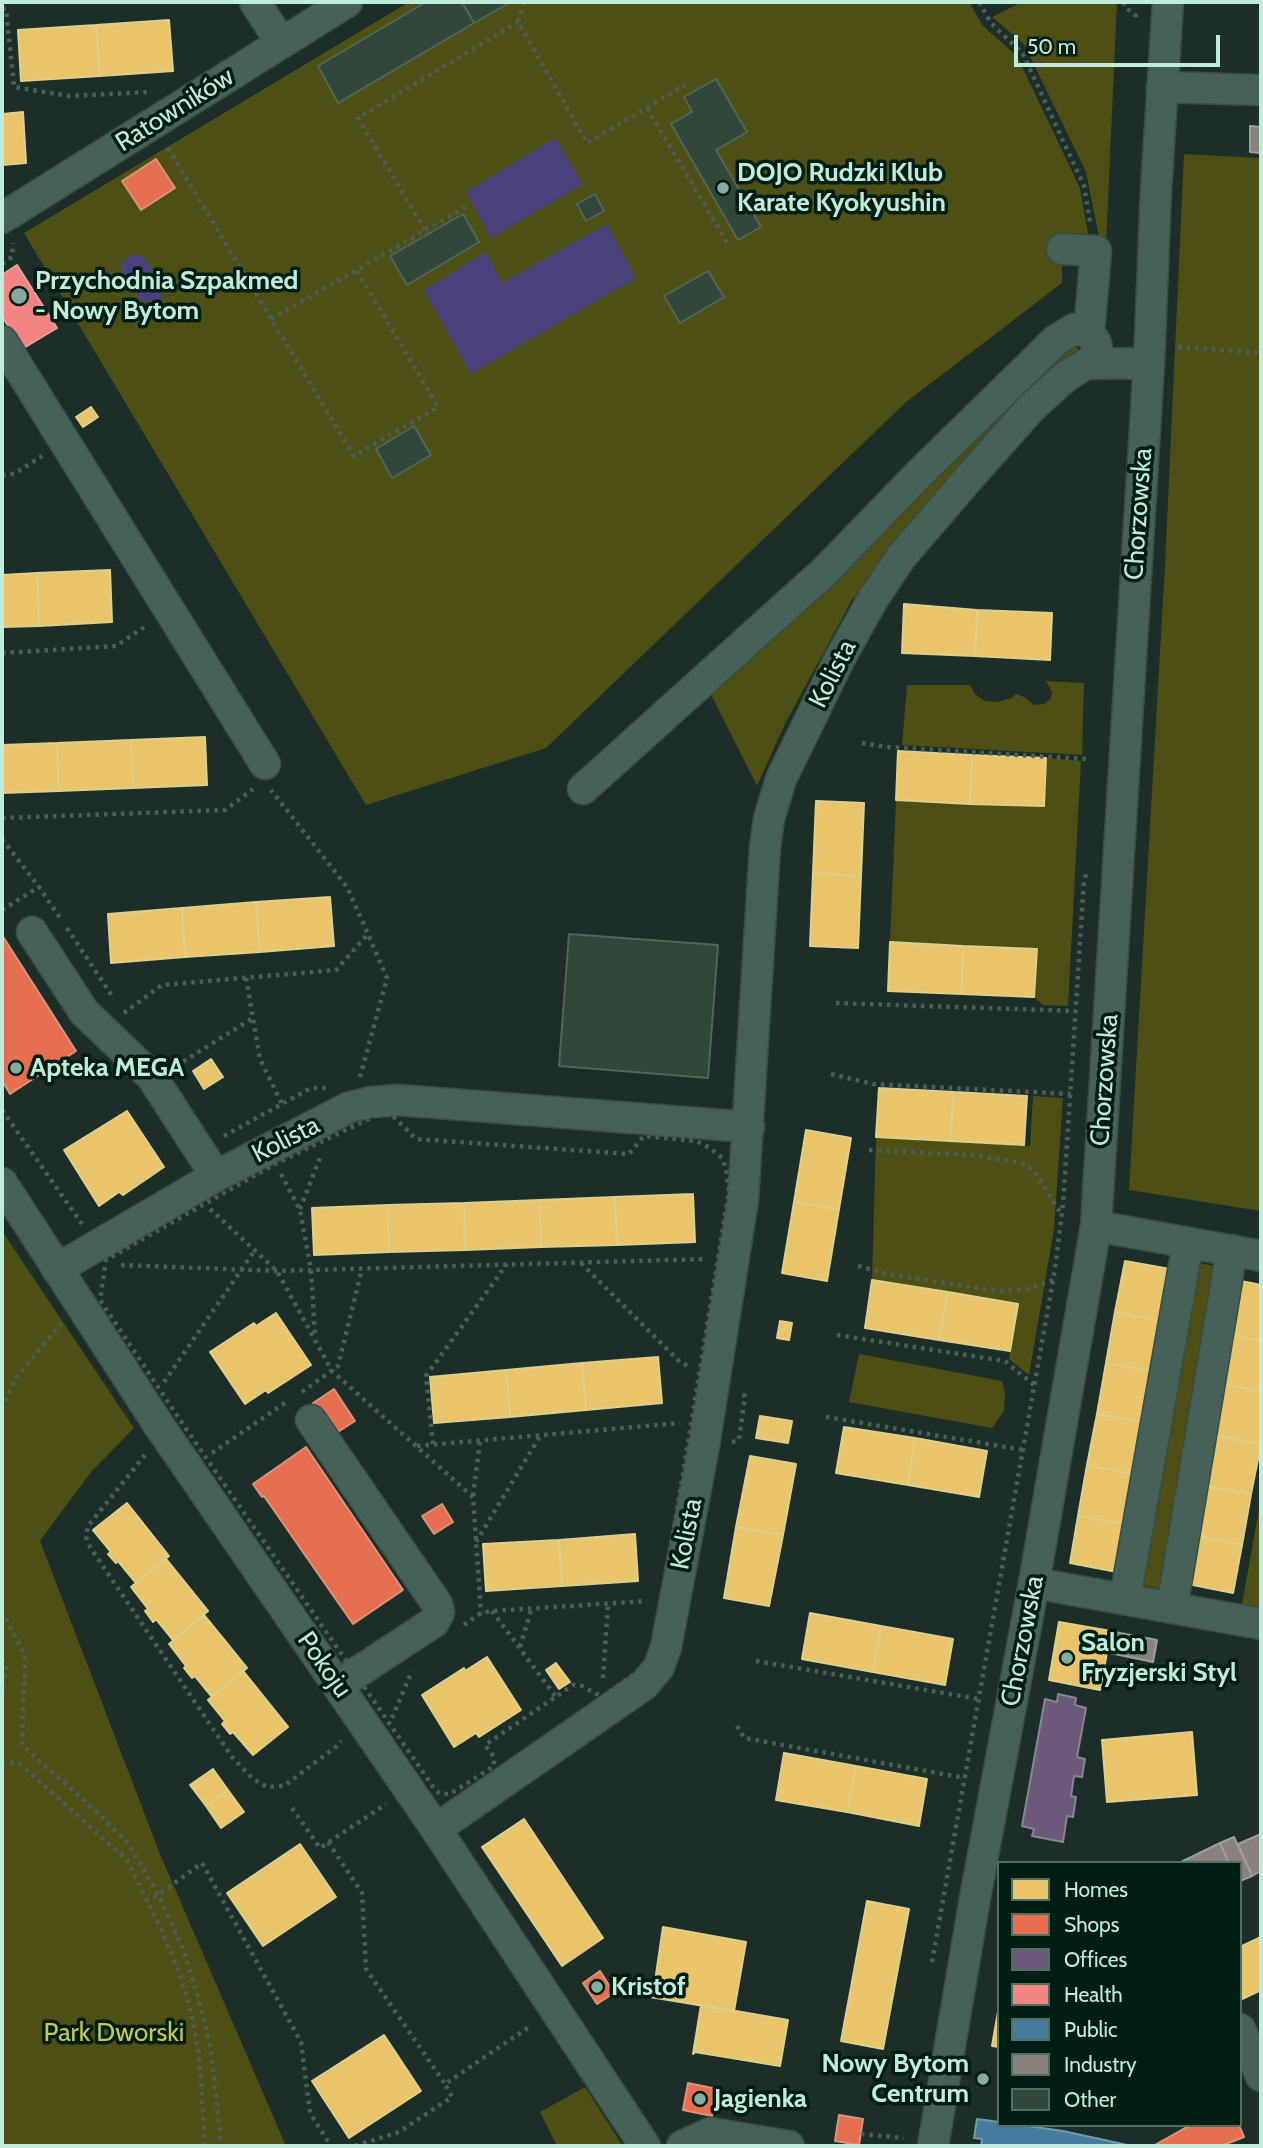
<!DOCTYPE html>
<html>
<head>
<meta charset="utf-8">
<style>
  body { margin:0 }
  #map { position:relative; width:1263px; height:2148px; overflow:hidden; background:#1d2e28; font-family:Cabin,sans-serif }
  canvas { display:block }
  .frame { position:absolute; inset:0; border:4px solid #bfecdb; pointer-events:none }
  .legend { position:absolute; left:997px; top:1861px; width:245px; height:266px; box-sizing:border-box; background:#001d14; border:2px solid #4c7064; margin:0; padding:9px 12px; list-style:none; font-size:21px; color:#bfecdb }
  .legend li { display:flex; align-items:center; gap:14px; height:35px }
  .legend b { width:35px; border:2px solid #4c7064 }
  .scale { position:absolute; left:1014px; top:35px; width:206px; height:32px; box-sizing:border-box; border:4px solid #bfecdb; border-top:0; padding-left:9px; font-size:21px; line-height:24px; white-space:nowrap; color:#bfecdb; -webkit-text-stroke:5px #001d14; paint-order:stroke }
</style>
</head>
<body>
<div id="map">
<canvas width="1263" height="2148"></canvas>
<div class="frame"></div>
<ul class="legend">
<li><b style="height:19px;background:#e9c46a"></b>Homes</li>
<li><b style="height:19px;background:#e76f51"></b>Shops</li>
<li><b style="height:19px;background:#6d597a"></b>Offices</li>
<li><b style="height:19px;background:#f28482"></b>Health</li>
<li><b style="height:19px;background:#457b9d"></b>Public</li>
<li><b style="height:19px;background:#8a817c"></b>Industry</li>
<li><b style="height:19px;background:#30473a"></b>Other</li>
</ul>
<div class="scale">50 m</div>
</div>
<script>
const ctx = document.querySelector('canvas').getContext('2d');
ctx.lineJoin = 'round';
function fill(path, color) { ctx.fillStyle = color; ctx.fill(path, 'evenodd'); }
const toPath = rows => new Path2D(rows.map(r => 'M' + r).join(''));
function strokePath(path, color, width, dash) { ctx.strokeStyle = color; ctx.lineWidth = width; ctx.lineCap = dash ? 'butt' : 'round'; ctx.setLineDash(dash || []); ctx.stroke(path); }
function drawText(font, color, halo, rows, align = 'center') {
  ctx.font = font + ' Cabin,sans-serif'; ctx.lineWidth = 7; ctx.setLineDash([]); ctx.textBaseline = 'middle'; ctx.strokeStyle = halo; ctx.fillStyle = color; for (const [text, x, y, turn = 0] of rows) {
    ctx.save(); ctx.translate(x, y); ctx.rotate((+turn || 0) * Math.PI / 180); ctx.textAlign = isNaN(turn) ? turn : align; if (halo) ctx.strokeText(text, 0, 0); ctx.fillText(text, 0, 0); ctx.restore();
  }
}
fill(toPath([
  [409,2,969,2,983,26,1017,56,1080,188,1088,233,1085,239,1062,243,1062,283,905,403,546,748,366,805,24,233],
  [1022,2,1117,2,1105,267,1086,172,1024,44,992,17],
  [1184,154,1261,158,1261,1211,1129,1190,1165,566],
  [1074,329,1078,351,1039,388,865,593,853,598,785,724,757,786,704,681],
  [1046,681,1084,683,1082,755,902,745,907,685,970,685,975,694,985,701,997,702,1012,698,1016,694,1024,697,1034,705,1045,704,1051,698,1052,692],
  [1046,758,1081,761,1068,1006,1043,1005,1034,997,1036,949,890,942,896,800,1044,806],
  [1033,1096,1063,1098,1054,1229,1029,1375,1009,1359,1018,1304,872,1280,876,1137,1030,1146],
  [2,1231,134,1428,91,1472,40,1541,160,1854,286,2146,2,2146],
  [1197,1263,1223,1267,1166,1590,1140,1585],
  [859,1354,1002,1381,1005,1393,1004,1411,992,1428,849,1402],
  [1261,1498,1261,1608,1242,1604],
  [585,2087,623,2146,557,2146,540,2112]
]), '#4d4f15');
fill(toPath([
  [555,138,583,184,491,238,466,192],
  [607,224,636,278,471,374,424,290,486,252,502,283],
  [134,254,144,257,163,285,161,298,154,303,141,301,121,272,121,267,126,258]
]), '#4a407b');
const homes = toPath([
  [169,20,173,71,100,76,96,25,169,20],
  [96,25,100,76,21,81,18,30,96,25],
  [23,112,26,163,2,165,2,114,23,112],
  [91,407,98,417,83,427,76,417,91,407],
  [110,570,112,622,39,626,37,573,110,570],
  [37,573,39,626,2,627,2,575,37,573],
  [904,604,977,610,975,656,902,653,904,604],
  [977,610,1052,613,1050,660,975,656,977,610],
  [205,737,207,785,133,788,131,740,205,737],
  [131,740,133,788,59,791,57,743,131,740],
  [57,743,59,791,2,793,2,745,57,743],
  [898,751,972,755,970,804,896,800,898,751],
  [972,755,1046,758,1044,806,970,804,972,755],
  [816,801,864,803,861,876,813,873,816,801],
  [813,873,861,876,858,948,810,946,813,873],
  [330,897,334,946,260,952,256,902,330,897],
  [256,902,260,952,185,957,182,908,256,902],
  [182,908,185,957,111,963,108,914,182,908],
  [890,942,963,946,962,994,888,991,890,942],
  [963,946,1037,949,1034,997,962,994,963,946],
  [211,1059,223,1077,204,1089,193,1071,211,1059],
  [879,1088,954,1092,950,1141,876,1137,879,1088],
  [954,1092,1027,1096,1024,1145,950,1141,954,1092],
  [127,1111,164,1167,123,1195,119,1192,99,1206,64,1150,127,1111],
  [806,1130,851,1138,839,1209,794,1202,806,1130],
  [693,1194,695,1242,617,1245,615,1197,693,1194],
  [615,1197,617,1245,541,1247,540,1200,615,1197],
  [540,1200,541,1247,465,1250,464,1203,540,1200],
  [794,1202,839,1209,827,1281,782,1273,794,1202],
  [464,1203,465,1250,389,1252,388,1205,464,1203],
  [388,1205,389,1252,314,1255,312,1208,388,1205],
  [1125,1261,1170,1269,1160,1321,1115,1312,1125,1261],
  [872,1280,948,1292,939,1340,865,1328,872,1280],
  [1241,1281,1261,1285,1261,1341,1232,1335,1241,1281],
  [948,1292,1018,1304,1010,1351,939,1340,948,1292],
  [1115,1312,1160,1321,1151,1371,1106,1363,1115,1312],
  [276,1313,311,1365,268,1393,266,1390,245,1404,210,1352,254,1323,256,1326,276,1313],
  [780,1321,792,1323,789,1340,777,1338,780,1321],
  [1232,1335,1261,1341,1261,1392,1223,1384,1232,1335],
  [658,1357,662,1403,586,1410,582,1363,658,1357],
  [582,1363,586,1410,510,1417,506,1370,582,1363],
  [1106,1363,1151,1371,1142,1422,1097,1414,1106,1363],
  [506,1370,510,1417,434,1423,430,1377,506,1370],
  [1223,1384,1261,1392,1261,1444,1214,1435,1223,1384],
  [1097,1414,1142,1422,1134,1474,1087,1465,1097,1414],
  [760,1416,792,1421,788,1443,756,1438,760,1416],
  [844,1427,915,1438,908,1485,836,1473,844,1427],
  [1214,1435,1261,1444,1251,1494,1205,1486,1214,1435],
  [915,1438,987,1451,979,1497,908,1485,915,1438],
  [750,1456,796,1464,783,1535,736,1527,750,1456],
  [1087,1465,1134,1474,1124,1524,1078,1516,1087,1465],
  [1205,1486,1251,1494,1242,1545,1195,1536,1205,1486],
  [127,1503,169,1556,136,1583,118,1561,116,1563,108,1554,111,1552,93,1530,127,1503],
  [1078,1516,1124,1524,1117,1572,1070,1563,1078,1516],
  [736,1527,783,1535,769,1606,724,1598,736,1527],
  [635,1534,638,1581,562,1586,559,1540,635,1534],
  [1195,1536,1242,1545,1233,1593,1188,1584,1195,1536],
  [559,1540,562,1586,486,1591,483,1544,559,1540],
  [166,1559,208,1611,173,1640,156,1619,153,1622,145,1611,148,1609,131,1587,166,1559],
  [810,1613,881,1626,873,1672,802,1659,810,1613],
  [204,1615,247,1668,212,1697,195,1676,192,1678,184,1668,186,1666,169,1644,204,1615],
  [1059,1622,1111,1631,1100,1690,1049,1680,1059,1622],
  [881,1626,953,1639,945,1685,873,1672,881,1626],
  [487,1657,521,1710,479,1737,476,1733,454,1747,422,1695,464,1668,465,1671,487,1657],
  [556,1663,570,1682,559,1689,546,1670,556,1663],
  [243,1671,288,1727,253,1755,233,1732,230,1734,222,1724,225,1721,208,1700,243,1671],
  [1192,1732,1197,1795,1107,1802,1102,1740,1192,1732],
  [784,1753,856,1766,847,1812,776,1800,784,1753],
  [856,1766,927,1779,919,1826,847,1812,856,1766],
  [213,1769,228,1790,206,1806,190,1785,213,1769],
  [228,1790,244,1812,221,1828,206,1806,228,1790],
  [524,1819,603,1938,562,1966,482,1847,524,1819],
  [300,1844,336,1897,263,1946,227,1893,300,1844],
  [867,1901,909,1909,883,2049,841,2041,867,1901],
  [663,1927,746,1942,734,2011,650,1997,653,1995,663,1927],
  [1261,1937,1261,1990,1240,2000,1240,1947,1261,1937],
  [701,2005,788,2020,780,2066,695,2052,693,2054,701,2005],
  [999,2006,999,2047,992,2046,999,2006],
  [384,2035,421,2091,349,2138,312,2081,384,2035]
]);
fill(homes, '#e9c46a');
strokePath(homes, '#dcd08c', 2);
const shops = toPath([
  [156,159,175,188,141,210,122,181,156,159],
  [2,935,76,1051,10,1094,2,1080,2,935],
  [334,1389,355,1421,333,1435,313,1403,334,1389],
  [306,1447,403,1590,353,1624,264,1496,262,1497,253,1484,306,1447],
  [442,1504,453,1522,434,1534,422,1516,442,1504],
  [600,1971,614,1993,597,2004,583,1983,600,1971],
  [688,2083,717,2089,712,2116,683,2110,688,2083],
  [839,2115,863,2119,859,2145,835,2141,839,2115],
  [1194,2125,1239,2125,1244,2137,1221,2146,1153,2146,1185,2128,1194,2125]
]);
fill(shops, '#e76f51');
strokePath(shops, '#db947a', 2);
const offices = toPath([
  [1058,1694,1076,1698,1075,1705,1086,1708,1077,1757,1085,1759,1082,1777,1074,1776,1071,1796,1076,1797,1073,1817,1067,1816,1063,1842,1032,1836,1034,1829,1022,1826,1045,1699,1057,1702,1058,1694]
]);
fill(offices, '#6d597a');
strokePath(offices, '#868597', 2);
const health = toPath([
  [17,265,57,328,22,349,2,316,2,275,17,265]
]);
fill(health, '#f28482');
strokePath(health, '#e3a39d', 2);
const public = toPath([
  [977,2119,999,2122,999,2125,1021,2125,1063,2131,1132,2146,981,2146,982,2139,974,2138,977,2119]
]);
fill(public, '#457b9d');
strokePath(public, '#6a9db0', 2);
const industry = toPath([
  [1250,126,1261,127,1261,153,1250,152,1250,126],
  [1115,1632,1157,1640,1153,1662,1110,1653,1115,1632],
  [1261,1834,1261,1871,1252,1876,1238,1844,1261,1834],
  [1234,1837,1252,1876,1240,1881,1240,1863,1229,1863,1220,1843,1234,1837],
  [1220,1843,1229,1863,1179,1863,1220,1843]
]);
fill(industry, '#8a817c');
strokePath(industry, '#9aa198', 2);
const building = toPath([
  [426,2,462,2,474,23,338,103,318,66,426,2],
  [462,2,508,2,509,3,474,23,462,2],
  [716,79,747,132,716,150,761,227,738,240,671,124,692,112,684,97,716,79],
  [595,194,604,211,586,221,577,204,595,194],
  [463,214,479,242,407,285,390,256,463,214],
  [708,271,724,297,680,323,664,296,708,271],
  [414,426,431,455,392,478,376,449,414,426],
  [569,934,718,945,708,1078,559,1066,569,934]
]);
fill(building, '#30473a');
strokePath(building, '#516659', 2);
const minor = toPath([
  [255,2,281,43],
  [1162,87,1261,90],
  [2,218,347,2],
  [1062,249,1096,251,1089,332],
  [2,341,265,764],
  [583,789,825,571,920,473,1056,340,1074,329,1089,332,1096,343,1099,363],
  [32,932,84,1012,152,1077,216,1176],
  [2,1183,158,1424,436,1829,645,2146],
  [1096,1226,1261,1256],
  [57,1269,216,1176,350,1107,371,1102,398,1100,749,1127],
  [311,1420,437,1604,439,1612,434,1622,338,1685],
  [1034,1583,1261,1624],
  [1125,1599,1188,1243],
  [1172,1608,1232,1250],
  [436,1829,644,1685,659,1667,666,1647,704,1446,743,1200,765,847,769,819,781,779,839,660,873,599,901,557,968,479,1031,408,1065,377,1086,364,1149,363],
  [1240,2029,1261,2076],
  [682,2146,710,2133,789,2146],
  [933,2146,975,1898,1034,1583,1096,1226,1149,363,1156,190,1168,2]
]);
strokePath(minor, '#384d45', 33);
strokePath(toPath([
  [524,2,518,22,587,143,685,85],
  [979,2,991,23,1023,54,1084,186,1090,223],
  [1124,2,1124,6,1136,16,1136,20],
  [2,9,6,9,14,87,69,96,150,92],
  [647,108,729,246],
  [168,148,354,456,438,407,356,269],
  [425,230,358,118,518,22],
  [2,264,12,257,13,243],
  [271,319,466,207],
  [1178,347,1261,353],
  [2,475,14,474,42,456],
  [2,653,116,646,146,626],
  [862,743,887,747,1086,759],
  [2,818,225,810,253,789],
  [2,839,39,887],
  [2,910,39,887,60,918],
  [67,928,114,999],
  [246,978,260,1059,282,1104],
  [836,1003,1075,1011],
  [124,1013,162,985,336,970,368,934,347,887,271,790],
  [176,1066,253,1018],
  [831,1074,873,1084,1071,1094],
  [360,1077,387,978,368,934],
  [2,1110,82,1224],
  [377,1115,392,1115,416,1139,629,1154,644,1136,696,1141,710,1148,722,1158,726,1168,729,1191,655,1645,650,1657,640,1670,602,1697,582,1686,573,1685,485,1745,494,1757,494,1766,450,1794,441,1794,436,1791,180,1420,100,1300,106,1260,275,1164,377,1115],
  [224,1136,311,1088,326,1088],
  [869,1150,972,1155,1022,1163,1034,1171,1061,1214],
  [281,1174,300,1210,311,1270,315,1335],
  [210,1209,277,1271,332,1371,473,1497,481,1613],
  [300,1209,321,1155],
  [581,1263,680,1362,688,1366],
  [121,1265,277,1271,706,1259],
  [858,1266,887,1274,997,1291,1024,1290,1053,1280],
  [837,1335,1005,1361,1035,1386],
  [164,1382,255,1250],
  [302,1392,338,1366,362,1269],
  [2,1409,16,1377,61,1324],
  [826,1417,1024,1450],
  [732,1442,739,1440,745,1396,740,1393],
  [433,1444,426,1376,507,1264],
  [417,1446,680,1423],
  [212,1453,289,1400],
  [145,1455,88,1526,86,1537,90,1547,232,1757,252,1778,267,1787,284,1786,337,1746,341,1741],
  [473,1496,480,1441],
  [2,1498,2,1511],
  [476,1542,540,1436],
  [2,1611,25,1655,22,1745,87,1803,128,1843,159,1896,183,1949,199,2000,210,2046,220,2131,219,2146],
  [492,1611,556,1697],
  [464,1625,481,1613,492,1611,647,1601],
  [520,1647,532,1607],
  [2,1659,6,1667,2,1700],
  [756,1661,979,1699],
  [603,1678,608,1604],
  [392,1718,412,1671],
  [737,1726,744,1738,965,1778],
  [2,1760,21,1765,127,1860,162,1931,180,1975,191,2012,199,2054,205,2146],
  [292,1808,320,1848,386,1804],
  [328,1842,362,1893,366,1969,445,2084],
  [146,1901,158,1895,202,1863,301,2042,310,2113,331,2146],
  [932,1962,1055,1269,1063,1205,1084,881,1087,871],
  [861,2134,904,2138],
  [355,2146,399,2132,452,2097,445,2084,532,2025]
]), '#4a5e58', 4.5, [3.5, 5]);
strokePath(minor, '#466158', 30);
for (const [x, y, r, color] of [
  [723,188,7,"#86aa9c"],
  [19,296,9,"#86aa9c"],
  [16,1068,7,"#86aa9c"],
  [1067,1658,7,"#86aa9c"],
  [597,1987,7,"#86aa9c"],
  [983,2079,7,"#86aa9c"],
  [700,2099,7,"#86aa9c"]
]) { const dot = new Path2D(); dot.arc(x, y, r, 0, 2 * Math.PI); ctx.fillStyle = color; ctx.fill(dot); strokePath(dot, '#001d14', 2.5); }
drawText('26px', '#bfecdb', '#001d14', [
  ["Ratowników",175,110,-32],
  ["Chorzowska",1139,514,-86],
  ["Kolista",833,674,-63],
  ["Chorzowska",1105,1080,-86],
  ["Kolista",286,1140,-27],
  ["Kolista",687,1534,-79],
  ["Chorzowska",1023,1641,-79],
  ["Pokoju",324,1665,55]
]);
drawText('bold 26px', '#bfecdb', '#001d14', [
  ["DOJO Rudzki Klub",737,173],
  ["Karate Kyokyushin",737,203],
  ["Przychodnia Szpakmed",35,281],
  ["- Nowy Bytom",35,311],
  ["Apteka MEGA",30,1068],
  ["Salon",1081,1643],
  ["Fryzjerski Styl",1081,1673],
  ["Kristof",611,1987],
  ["Nowy Bytom",969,2064,"right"],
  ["Centrum",969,2094,"right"],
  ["Jagienka",714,2099]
], 'left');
drawText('26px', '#c5c756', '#001d14', [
  ["Park Dworski",114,2033]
]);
</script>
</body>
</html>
